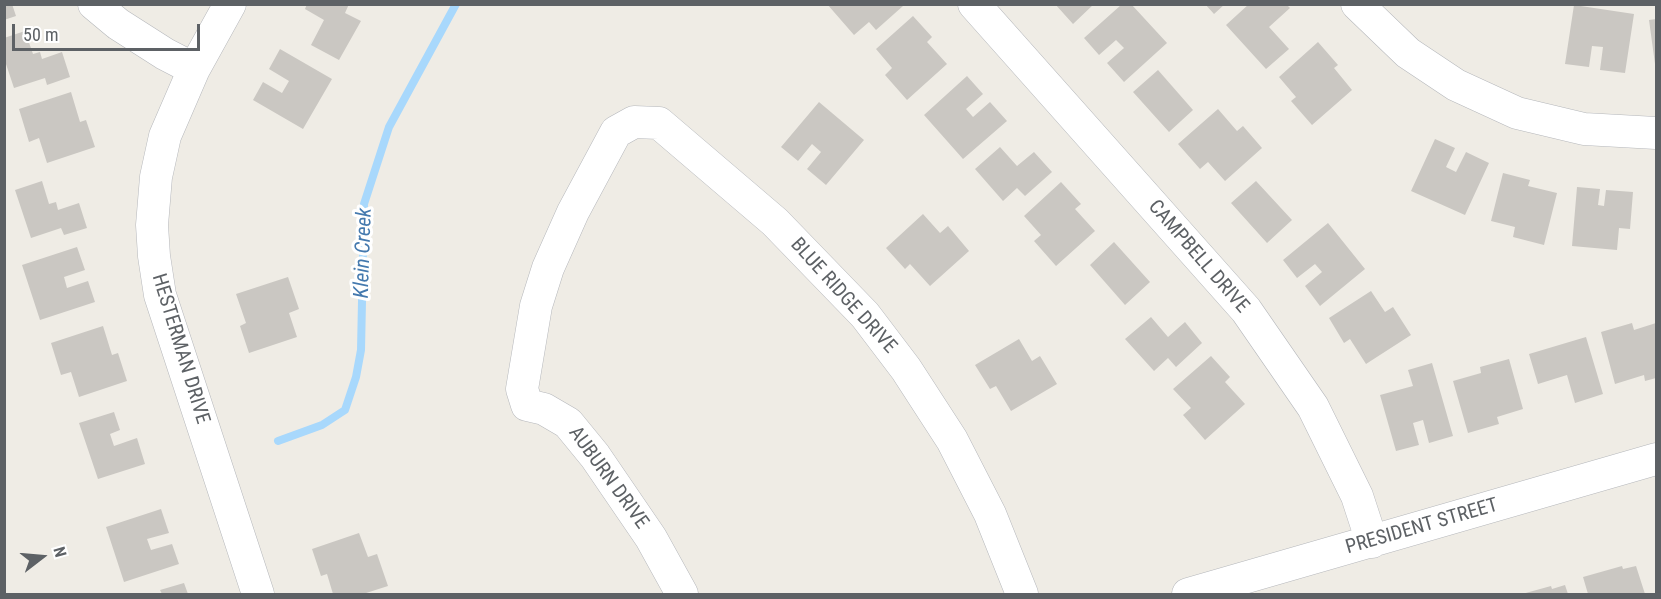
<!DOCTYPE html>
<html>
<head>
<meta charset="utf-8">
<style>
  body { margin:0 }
  #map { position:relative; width:1661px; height:599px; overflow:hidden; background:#efece5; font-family:"Roboto Condensed",sans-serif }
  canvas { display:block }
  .frame { position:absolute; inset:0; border:6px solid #5d6165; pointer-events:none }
  .north { position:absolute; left:12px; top:527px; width:60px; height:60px; -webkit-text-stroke:4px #fff; paint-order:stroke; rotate:74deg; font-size:16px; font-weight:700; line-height:24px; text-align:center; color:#5d6165 }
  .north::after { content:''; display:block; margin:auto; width:21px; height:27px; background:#5d6165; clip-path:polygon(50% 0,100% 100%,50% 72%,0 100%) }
  .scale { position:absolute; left:12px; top:24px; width:188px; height:27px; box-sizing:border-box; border:3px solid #5d6165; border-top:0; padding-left:8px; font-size:18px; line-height:21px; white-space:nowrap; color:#5d6165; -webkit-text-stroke:4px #fff; paint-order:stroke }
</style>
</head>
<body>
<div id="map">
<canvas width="1661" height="599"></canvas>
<div class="frame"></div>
<div class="north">N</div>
<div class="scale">50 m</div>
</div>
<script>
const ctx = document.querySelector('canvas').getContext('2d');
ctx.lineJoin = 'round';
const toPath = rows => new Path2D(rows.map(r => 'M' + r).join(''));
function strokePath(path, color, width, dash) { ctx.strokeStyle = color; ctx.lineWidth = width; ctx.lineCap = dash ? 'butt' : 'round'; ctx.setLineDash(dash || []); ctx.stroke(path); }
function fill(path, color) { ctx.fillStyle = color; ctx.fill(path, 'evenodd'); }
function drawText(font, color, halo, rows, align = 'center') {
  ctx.font = font + ' "Roboto Condensed",sans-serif'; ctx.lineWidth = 6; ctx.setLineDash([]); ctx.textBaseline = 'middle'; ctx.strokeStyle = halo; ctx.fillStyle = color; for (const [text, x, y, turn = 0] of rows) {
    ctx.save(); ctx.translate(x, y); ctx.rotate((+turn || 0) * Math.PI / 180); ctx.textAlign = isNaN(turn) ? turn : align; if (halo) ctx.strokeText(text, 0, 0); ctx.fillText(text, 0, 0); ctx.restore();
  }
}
strokePath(toPath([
  [278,441,322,425,345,410,356,377,361,350,364,204,389,127,456,4]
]), '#a8d8fc', 8);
fill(toPath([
  [4,4,12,4,16,16,4,20],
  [307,4,349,4,345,13,361,21,339,60,311,45,324,20,305,9],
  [827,4,902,4,903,6,876,30,869,22,854,35],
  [1055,4,1094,4,1073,24],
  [1205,4,1225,4,1214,14],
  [1249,4,1286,4,1290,8,1269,27,1289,49,1266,69,1226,25],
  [1121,5,1132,5,1167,43,1124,82,1107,63,1124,48,1116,40,1099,55,1084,38],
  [1574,5,1634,14,1625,73,1600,70,1603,47,1592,46,1589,67,1565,64],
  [913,16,932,37,927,42,947,64,907,100,885,75,892,68,876,49],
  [1656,19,1656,64,1655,64,1649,20],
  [25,31,33,54,40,52,42,59,62,52,70,77,47,85,45,78,14,88,4,58,4,38],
  [1318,42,1338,65,1334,68,1352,90,1312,125,1291,101,1296,97,1279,77],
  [280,49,332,79,303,129,253,100,263,82,282,93,289,81,269,69],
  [1158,70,1193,110,1169,132,1133,92],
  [967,76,983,94,966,109,973,117,990,102,1007,121,963,159,924,115],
  [71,92,80,122,86,120,95,147,47,163,39,138,29,142,19,109],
  [819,102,864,140,826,185,807,169,821,152,812,144,798,161,781,147],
  [1218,109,1237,131,1243,126,1262,148,1225,181,1208,162,1200,169,1178,144],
  [1435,139,1455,148,1446,167,1456,172,1466,152,1489,163,1465,215,1411,191],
  [1000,147,1017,166,1034,152,1052,172,1025,196,1017,188,1003,201,975,169],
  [1503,173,1530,180,1528,186,1557,193,1544,245,1513,237,1515,227,1491,221],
  [42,181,49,204,56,202,58,210,79,203,87,228,64,235,61,228,31,238,15,190],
  [1256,181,1292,220,1267,243,1231,203],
  [1061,182,1081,204,1075,209,1095,231,1056,266,1034,241,1041,235,1024,216],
  [1577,187,1600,189,1598,205,1604,206,1606,190,1633,192,1630,229,1619,228,1617,250,1572,246],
  [923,214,940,233,948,226,969,251,930,286,910,264,905,269,886,248],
  [1328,223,1365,269,1320,306,1305,286,1322,272,1315,264,1297,278,1283,260],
  [1114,242,1150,282,1125,305,1090,265],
  [77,247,85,270,64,277,67,288,88,281,95,302,40,320,22,265],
  [288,277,299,309,289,313,297,337,249,353,240,326,246,323,236,294],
  [1371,291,1385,312,1393,307,1411,335,1366,364,1350,339,1344,343,1329,318],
  [1151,317,1168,337,1185,322,1202,343,1176,367,1168,358,1154,371,1125,339],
  [1632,323,1634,330,1656,323,1656,378,1645,381,1644,375,1615,384,1601,332],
  [103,326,112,355,118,353,127,381,79,397,71,372,61,375,51,343],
  [1586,337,1603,394,1575,403,1567,375,1538,384,1529,354],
  [1019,339,1032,361,1040,356,1057,384,1011,411,996,386,990,389,975,365],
  [1211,356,1230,377,1225,382,1245,404,1205,440,1183,415,1191,408,1173,389],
  [1509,359,1523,409,1497,417,1499,424,1468,433,1453,381,1481,373,1480,367],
  [1432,363,1453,436,1429,443,1423,420,1413,423,1419,445,1396,451,1380,395,1413,386,1408,370],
  [114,412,120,430,110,434,114,446,137,438,145,464,98,479,79,423],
  [161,509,169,533,147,539,151,550,172,544,179,564,124,582,106,527],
  [359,533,368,557,377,554,388,586,363,594,333,594,327,574,321,576,312,549],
  [1622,566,1623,569,1636,566,1645,594,1588,594,1583,577],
  [184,583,188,594,162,594,160,590],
  [1565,585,1568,594,1522,594,1551,586,1552,589]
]), '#cac7c2');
const minor = toPath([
  [94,4,118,24,165,54,194,69],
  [230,4,194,69,165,136,156,177,152,225,154,256,160,295,258,594],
  [974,4,1246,310,1313,407,1357,496,1372,542],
  [1357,4,1408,53,1456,85,1517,113,1584,129,1656,133],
  [682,594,651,538,595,456,568,423,544,409,527,405,522,389,536,306,548,268,573,212,616,132,634,122,659,123,775,222,865,315,906,369,952,440,990,514,1022,594],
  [1188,594,1656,459]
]);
strokePath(minor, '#b5b7bb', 33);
strokePath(minor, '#fff', 32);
drawText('20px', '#5d6165', '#fff', [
  ["CAMPBELL DRIVE",1198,257,49],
  ["BLUE RIDGE DRIVE",843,296,48],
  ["HESTERMAN DRIVE",180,349,73],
  ["AUBURN DRIVE",608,478,54],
  ["PRESIDENT STREET",1422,527,-16]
]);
drawText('italic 21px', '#4479ae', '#fff', [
  ["Klein Creek",364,253,-88]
]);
</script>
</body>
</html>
